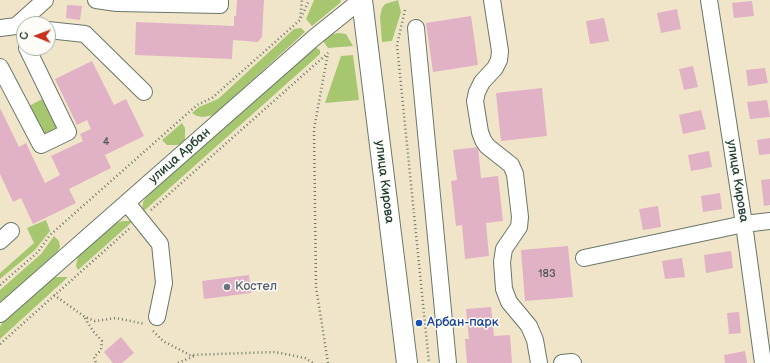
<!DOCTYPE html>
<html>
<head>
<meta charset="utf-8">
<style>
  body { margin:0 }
  #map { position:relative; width:770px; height:363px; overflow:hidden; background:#f1e5c9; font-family:"Balsamiq Sans",sans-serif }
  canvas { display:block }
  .north { position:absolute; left:16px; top:16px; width:40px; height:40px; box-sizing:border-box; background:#fdfcf7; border:1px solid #a4b0a9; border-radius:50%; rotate:271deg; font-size:11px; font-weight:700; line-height:16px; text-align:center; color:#1f3d34 }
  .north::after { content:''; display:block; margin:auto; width:14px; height:18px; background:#c8321e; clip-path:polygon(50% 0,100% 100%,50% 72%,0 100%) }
</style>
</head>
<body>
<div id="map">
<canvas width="770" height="363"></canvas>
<div class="north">С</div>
</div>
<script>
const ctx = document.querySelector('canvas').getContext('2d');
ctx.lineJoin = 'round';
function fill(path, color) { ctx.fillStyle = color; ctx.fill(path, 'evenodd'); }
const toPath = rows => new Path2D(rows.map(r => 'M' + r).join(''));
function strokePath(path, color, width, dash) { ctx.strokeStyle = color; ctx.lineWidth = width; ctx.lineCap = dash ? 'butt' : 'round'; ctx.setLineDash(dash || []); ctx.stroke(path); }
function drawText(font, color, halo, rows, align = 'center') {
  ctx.font = font + ' "Balsamiq Sans",sans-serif'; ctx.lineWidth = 3; ctx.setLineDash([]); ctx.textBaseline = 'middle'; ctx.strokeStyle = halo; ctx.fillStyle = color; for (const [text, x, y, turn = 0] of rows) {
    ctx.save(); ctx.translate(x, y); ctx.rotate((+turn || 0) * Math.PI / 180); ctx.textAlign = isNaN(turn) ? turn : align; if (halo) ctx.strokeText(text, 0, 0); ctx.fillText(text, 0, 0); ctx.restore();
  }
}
fill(toPath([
  [314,0,341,0,340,3,312,26,306,19],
  [398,0,401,12,392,41,382,42,380,17,382,8,385,4],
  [301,28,305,32,214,115,203,117,197,116,192,113,199,107,218,99,294,29],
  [338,33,346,34,353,46,328,48,323,41,329,35],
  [315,47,320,50,320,54,145,210,142,211,143,202,147,196,199,147],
  [353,55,359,100,325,103,341,56],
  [46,97,62,129,46,138,29,106],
  [182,123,185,128,185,139,182,144,176,145,167,145,162,140],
  [46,220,50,231,35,250,0,279,0,273,34,243,27,228],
  [124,221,133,221,78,270,76,266,78,256,115,223],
  [54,236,59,241,60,247,57,252,0,303,0,290,41,254],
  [56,277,68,277,0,339,0,327,2,323,50,279]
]), '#a6c770');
fill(toPath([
  [237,0,264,0,262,37,258,42,233,40,232,59,135,55,136,22,234,26,234,16,236,16],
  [752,1,754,16,734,18,732,3],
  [67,5,82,6,80,20,66,18],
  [677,9,681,29,661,33,657,13],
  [471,16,478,65,433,72,426,23],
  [604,18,609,41,590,44,586,21],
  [92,61,114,105,126,99,144,136,105,155,111,168,69,189,76,203,33,224,21,198,13,202,0,174,0,108,19,147,26,143,45,183,60,175,51,156,83,141,80,134,91,129,87,120,77,125,55,79],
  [693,66,698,87,684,90,679,69],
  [765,68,768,83,748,86,746,70],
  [542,88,547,136,501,141,496,93],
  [767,100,770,117,750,119,747,102],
  [701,110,706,129,683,134,679,115],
  [770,138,770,154,759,155,757,140],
  [478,147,481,178,498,176,503,221,486,223,489,256,465,259,462,225,456,226,451,181,457,180,453,150],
  [709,151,712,167,691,171,688,155],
  [770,179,770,205,764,206,761,180],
  [720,193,722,209,703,212,701,196],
  [658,206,661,227,643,230,639,209],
  [568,246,573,297,525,301,521,250],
  [731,251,733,268,706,273,704,255],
  [682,258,685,277,665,279,662,261],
  [249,275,251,293,204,299,202,281],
  [491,307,494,336,510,335,512,363,467,363,465,339,469,339,466,309],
  [739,312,741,333,729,334,727,313],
  [121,337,134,353,122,363,113,363,104,352],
  [745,351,747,363,725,363,724,355]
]), '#e1b1c5');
const minor = toPath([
  [96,0,117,3],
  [118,0,117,3,220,5,220,0],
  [492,0,500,51,499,60,495,68,482,82,477,92,475,101,480,132,483,140,487,146,511,165,515,174,520,217,519,227,504,249,502,262,504,289,509,302,529,326,535,340,539,363],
  [709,0,744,224,763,363],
  [0,28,16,26,45,0],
  [416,28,448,363],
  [48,30,85,34,144,92],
  [0,67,41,145,68,132,27,48],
  [127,203,160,244,164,283,157,317],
  [0,241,11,231],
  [584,258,744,224,770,221],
  [0,314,315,37,361,0],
  [562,363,572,362,573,363]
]);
const major = toPath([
  [362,0,407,363]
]);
strokePath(minor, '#687868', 18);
strokePath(major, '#687868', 22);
strokePath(toPath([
  [405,10,397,45,429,363],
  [301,18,309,0],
  [151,210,328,53],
  [0,285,38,252,50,235,197,105,212,98,300,20,302,0],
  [54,295,85,317,95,321,116,318,145,324],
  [85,318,93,331,102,341,101,350,94,357,96,363],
  [153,331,163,341,190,355,275,352,305,358,313,363],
  [0,344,130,228],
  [178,363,194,356],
  [328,363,316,287,314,129,328,53]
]), '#687868', 2.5, [1, 3]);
strokePath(minor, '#fff', 16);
strokePath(major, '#fff', 20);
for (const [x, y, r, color] of [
  [227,287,4,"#6b7280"],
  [419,323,4,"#1a4fb4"]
]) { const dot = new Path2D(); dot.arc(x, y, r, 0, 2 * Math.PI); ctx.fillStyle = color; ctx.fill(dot); strokePath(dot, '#fdfcf7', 1.5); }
drawText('11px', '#505a58', null, [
  ["4",106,142],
  ["183",547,274]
]);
drawText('13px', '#1f3d34', '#fdfcf7', [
  ["улица Арбан",180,156,-41],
  ["улица Кирова",737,181,81],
  ["улица Кирова",384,182,83]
]);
drawText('13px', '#5b616d', '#fdfcf7', [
  ["Костел",235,287]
], 'left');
drawText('13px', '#164399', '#fdfcf7', [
  ["Арбан-парк",427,323]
], 'left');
</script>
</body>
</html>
